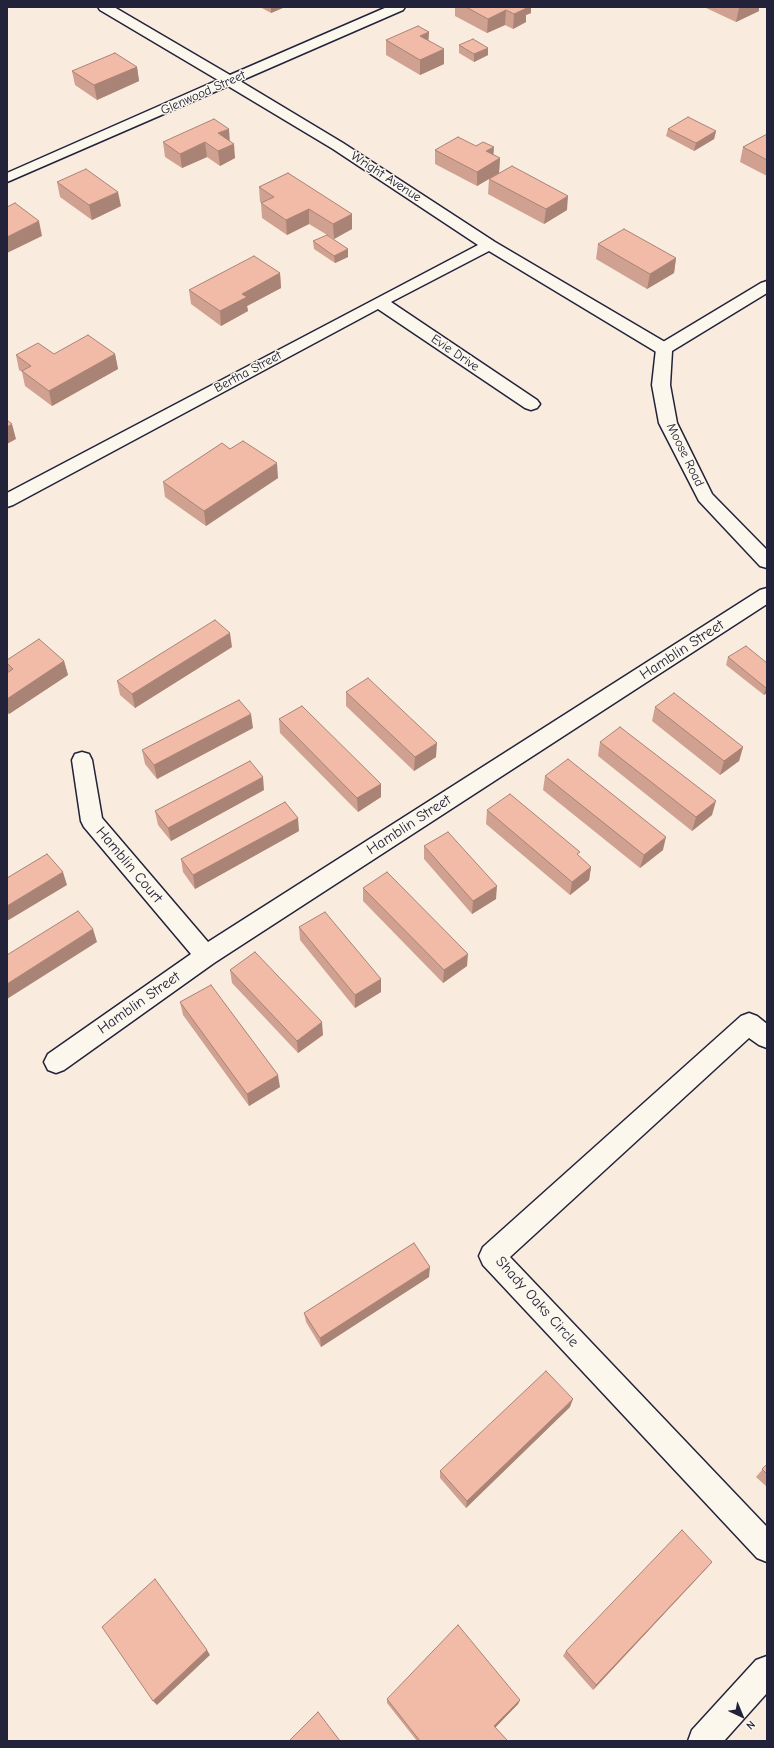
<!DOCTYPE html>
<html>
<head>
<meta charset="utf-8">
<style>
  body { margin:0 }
  #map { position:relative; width:774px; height:1748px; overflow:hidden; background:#f9ebde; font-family:"Comic Neue",sans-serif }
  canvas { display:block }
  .frame { position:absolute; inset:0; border:8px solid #22223b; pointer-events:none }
  .north { position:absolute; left:722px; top:1696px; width:40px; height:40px; -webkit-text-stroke:3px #fbf7ec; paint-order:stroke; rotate:136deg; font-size:11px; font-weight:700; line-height:16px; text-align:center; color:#22223b }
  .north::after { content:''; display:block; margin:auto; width:14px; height:18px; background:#22223b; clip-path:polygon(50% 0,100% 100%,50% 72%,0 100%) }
</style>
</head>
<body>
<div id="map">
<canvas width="774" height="1748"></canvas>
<div class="frame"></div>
<div class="north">N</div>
</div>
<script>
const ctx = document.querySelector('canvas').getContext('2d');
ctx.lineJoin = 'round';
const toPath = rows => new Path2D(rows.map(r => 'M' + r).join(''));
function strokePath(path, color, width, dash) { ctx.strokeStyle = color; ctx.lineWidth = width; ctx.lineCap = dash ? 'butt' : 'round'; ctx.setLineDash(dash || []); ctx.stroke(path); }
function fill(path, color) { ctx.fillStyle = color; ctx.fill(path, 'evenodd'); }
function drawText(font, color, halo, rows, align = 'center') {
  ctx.font = font + ' "Comic Neue",sans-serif'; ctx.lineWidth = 3; ctx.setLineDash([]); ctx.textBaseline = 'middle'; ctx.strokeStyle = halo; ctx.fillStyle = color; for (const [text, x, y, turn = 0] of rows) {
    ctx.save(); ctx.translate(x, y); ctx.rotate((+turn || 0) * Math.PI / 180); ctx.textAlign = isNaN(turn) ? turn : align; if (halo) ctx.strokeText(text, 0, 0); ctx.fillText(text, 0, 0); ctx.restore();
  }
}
const minor = toPath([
  [98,7,114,7,230,75,387,7,405,7,403,10,240,81,343,143,495,242,670,345,672,349,670,353,664,354,658,353,489,251,391,302,537,400,540,404,537,408,531,410,525,408,378,309,13,505,7,507,7,493,478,245,333,149,228,86,7,182,7,173,218,80,100,10,98,7],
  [767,588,767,604,214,963,64,1070,56,1073,48,1070,44,1062,48,1054,191,954,84,827,81,821,72,760,75,754,82,752,89,754,92,760,102,818,208,942,760,590,767,588],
  [749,1013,757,1016,767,1024,767,1048,759,1045,749,1038,510,1257,767,1527,767,1562,757,1558,483,1265,479,1256,483,1247,741,1016,749,1013]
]);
const tertiary = toPath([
  [767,281,767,293,672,351,670,385,677,423,712,494,767,550,767,568,760,566,699,501,659,423,652,385,656,349,658,345,761,283,767,281],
  [767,1656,767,1693,724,1741,688,1741,692,1730,756,1660,767,1656]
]);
strokePath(minor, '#22223b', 3);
strokePath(tertiary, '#22223b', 3);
fill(minor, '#fbf7ec');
fill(tertiary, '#fbf7ec');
fill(toPath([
  [260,7,285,7,271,13],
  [455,7,531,7,531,13,526,15,526,22,513,29,505,25,487,33,455,16],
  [704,7,759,7,759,11,736,22],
  [429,32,428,40,444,64,420,75,386,55,386,40],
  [459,45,488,55,474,62,459,53],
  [137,67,139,81,97,100,75,85,72,71],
  [668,129,716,131,714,139,694,151,666,136],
  [767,134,767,176,740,162,743,147],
  [230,141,235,158,220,166,207,157,182,168,165,157,163,142],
  [476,146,500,158,499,173,477,186,435,164,435,150],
  [288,173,352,229,334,239,309,224,287,235,262,218,261,203,262,203,260,202,259,187],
  [489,179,567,210,544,224,488,194],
  [57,182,121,206,92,220,60,197],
  [313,241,348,249,348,257,335,263,314,249],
  [598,244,676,258,674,273,647,289,596,259],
  [280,273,281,288,247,306,248,311,221,326,191,304,189,290],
  [54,354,115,354,118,369,52,406,25,386,22,372,19,370,16,355],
  [230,449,278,478,206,526,165,497,163,482],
  [232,647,135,708,120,695,117,681],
  [728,657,767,663,767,693,764,695,726,665],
  [7,660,64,661,68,675,9,714,7,713,7,673,8,672,7,669],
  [346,692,436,757,414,771,346,706],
  [655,707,743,747,739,761,720,775,652,721],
  [279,719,381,784,381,797,358,812,280,733],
  [253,728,157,779,145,764,142,750],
  [600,742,712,815,692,831,598,756],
  [545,776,663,850,640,868,543,790],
  [264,790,171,841,158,825,155,811],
  [487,810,580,857,591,867,589,880,570,895,486,824],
  [299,831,195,889,183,872,181,859],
  [424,846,496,899,472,914,424,859],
  [363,888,467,966,443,983,363,901],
  [299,927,381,992,355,1008,300,940],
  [230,970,323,1035,298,1053,232,983],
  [180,1002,280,1087,249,1106,183,1015],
  [429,1277,321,1347,306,1322,304,1313],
  [570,1407,466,1508,440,1478,440,1471],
  [767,1464,767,1487,756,1477],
  [712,1562,593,1690,563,1656,566,1651],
  [387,1699,520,1700,518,1704,495,1727,506,1741,417,1741,387,1703]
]), '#d0a190');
fill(toPath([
  [271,7,285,7,271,13],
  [520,7,531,7,531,13,526,15,526,22,513,29,514,14],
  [741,7,759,7,759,11,736,22,739,8],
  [506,10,505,25,487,33,488,19],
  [429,32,428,47,420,36],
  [488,48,488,55,474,62,474,54],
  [444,49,444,64,420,75,420,60],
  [137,67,139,81,97,100,94,85],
  [229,129,230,143,218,133],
  [716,131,714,139,694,151,696,143],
  [205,142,207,157,182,168,180,154],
  [234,144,235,158,220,166,218,151],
  [494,147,493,162,486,151],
  [500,158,499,173,477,186,477,172],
  [118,192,121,206,92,220,89,205],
  [568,196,567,210,544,224,546,209],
  [309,209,309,224,287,235,286,220],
  [352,214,352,229,334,239,333,224],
  [39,221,42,236,7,253,7,237],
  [348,249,348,257,335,263,334,256],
  [676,258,674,273,647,289,650,274],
  [280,273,281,288,247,306,248,311,221,326,220,311,242,294],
  [115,354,118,369,52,406,49,391],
  [12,424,16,439,7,444,7,427],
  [277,463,278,478,206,526,204,511],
  [230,633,232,647,135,708,132,694],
  [64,661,68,675,9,714,7,709,7,699],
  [767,687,767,693,764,695,766,688],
  [251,714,253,728,157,779,154,765],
  [437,743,436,757,414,771,415,757],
  [743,747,739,761,720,775,724,761],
  [263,777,264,790,171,841,168,828],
  [381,784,381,797,358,812,357,798],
  [716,801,712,815,692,831,696,817],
  [298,818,299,831,195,889,193,875],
  [666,837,663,850,640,868,644,855],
  [591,867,589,880,570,895,572,882],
  [63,872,67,885,7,921,7,906],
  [497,886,496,899,472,914,473,901],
  [93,929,97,942,7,999,7,984],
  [468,954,467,966,443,983,444,970],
  [381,979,381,992,355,1008,355,995],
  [322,1022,323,1035,298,1053,297,1041],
  [278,1075,280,1087,249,1106,247,1094],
  [430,1267,429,1277,321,1347,320,1338],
  [573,1399,570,1407,466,1508,467,1501],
  [712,1562,706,1569,593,1690,596,1685],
  [207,1650,210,1655,157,1705,153,1701],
  [520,1700,518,1704,493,1730,494,1726]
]), '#a98375');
const building = toPath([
  [466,7,525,7,527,8,514,14,506,10,488,19,466,7],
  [418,26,429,32,420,36,444,49,420,60,386,40,418,26],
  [473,39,488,48,474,54,459,45,473,39],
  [115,53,137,67,94,85,72,71,115,53],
  [688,117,716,131,696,143,668,129,688,117],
  [214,119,229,129,218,133,234,144,218,151,205,142,180,154,163,142,214,119],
  [767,134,767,160,743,147,767,134],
  [458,137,476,146,483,142,494,147,486,151,500,158,477,172,435,150,458,137],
  [512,166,568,196,546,209,489,179,512,166],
  [86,169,118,192,89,205,57,182,86,169],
  [288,173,352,214,333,224,309,209,286,220,261,203,274,197,259,187,288,173],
  [15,203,39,221,7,237,7,207,15,203],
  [624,229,676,258,650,274,598,244,624,229],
  [327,235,348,249,334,256,313,241,327,235],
  [254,256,280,273,242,294,247,297,220,311,189,290,254,256],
  [88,335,115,354,49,391,22,371,31,366,16,355,38,343,54,354,88,335],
  [7,420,12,424,7,427,7,420],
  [243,441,277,463,204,511,163,482,222,443,230,449,243,441],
  [215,620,230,633,132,694,117,681,215,620],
  [39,639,64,661,7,699,7,673,13,669,7,663,7,660,39,639],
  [746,646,767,663,767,687,766,688,728,657,746,646],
  [368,678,437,743,415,757,346,692,368,678],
  [674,693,743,747,724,761,655,707,674,693],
  [239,700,251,714,154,765,142,750,239,700],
  [302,706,381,784,357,798,279,719,302,706],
  [620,727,716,801,696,817,600,742,620,727],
  [568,759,666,837,644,855,545,776,568,759],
  [250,761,263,777,168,828,155,811,250,761],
  [510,794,580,852,577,854,591,867,572,882,487,810,510,794],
  [285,802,298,818,193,875,181,859,285,802],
  [448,832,497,886,473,901,424,846,448,832],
  [47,854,63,872,7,906,7,878,47,854],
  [387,872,468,954,444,970,363,888,387,872],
  [78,911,93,929,7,984,7,955,78,911],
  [325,912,381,979,355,995,299,927,325,912],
  [255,952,322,1022,297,1041,230,970,255,952],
  [211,985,278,1075,247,1094,180,1002,211,985],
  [414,1243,430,1267,320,1338,304,1313,414,1243],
  [546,1371,573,1399,467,1501,440,1471,546,1371],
  [767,1464,767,1474,762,1469,767,1464],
  [682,1530,712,1562,596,1685,566,1651,682,1530],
  [155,1579,207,1650,153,1701,102,1627,155,1579],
  [458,1625,520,1700,494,1726,507,1740,506,1741,420,1741,387,1699,458,1625],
  [318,1712,340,1741,289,1741,318,1712]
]);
fill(building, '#f2bba7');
strokePath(building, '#a98375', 1);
drawText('13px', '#22223b', '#fbf7ec', [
  ["Glenwood Street",203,93,-24],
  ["Wright Avenue",386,177,33],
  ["Evie Drive",455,353,34],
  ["Bertha Street",248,372,-28],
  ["Moose Road",685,455,64]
]);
drawText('15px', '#22223b', '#fbf7ec', [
  ["Hamblin Street",682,650,-33],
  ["Hamblin Street",409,825,-33],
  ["Hamblin Court",129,865,50],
  ["Hamblin Street",139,1003,-35],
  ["Shady Oaks Circle",537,1302,48]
]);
</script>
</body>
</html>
